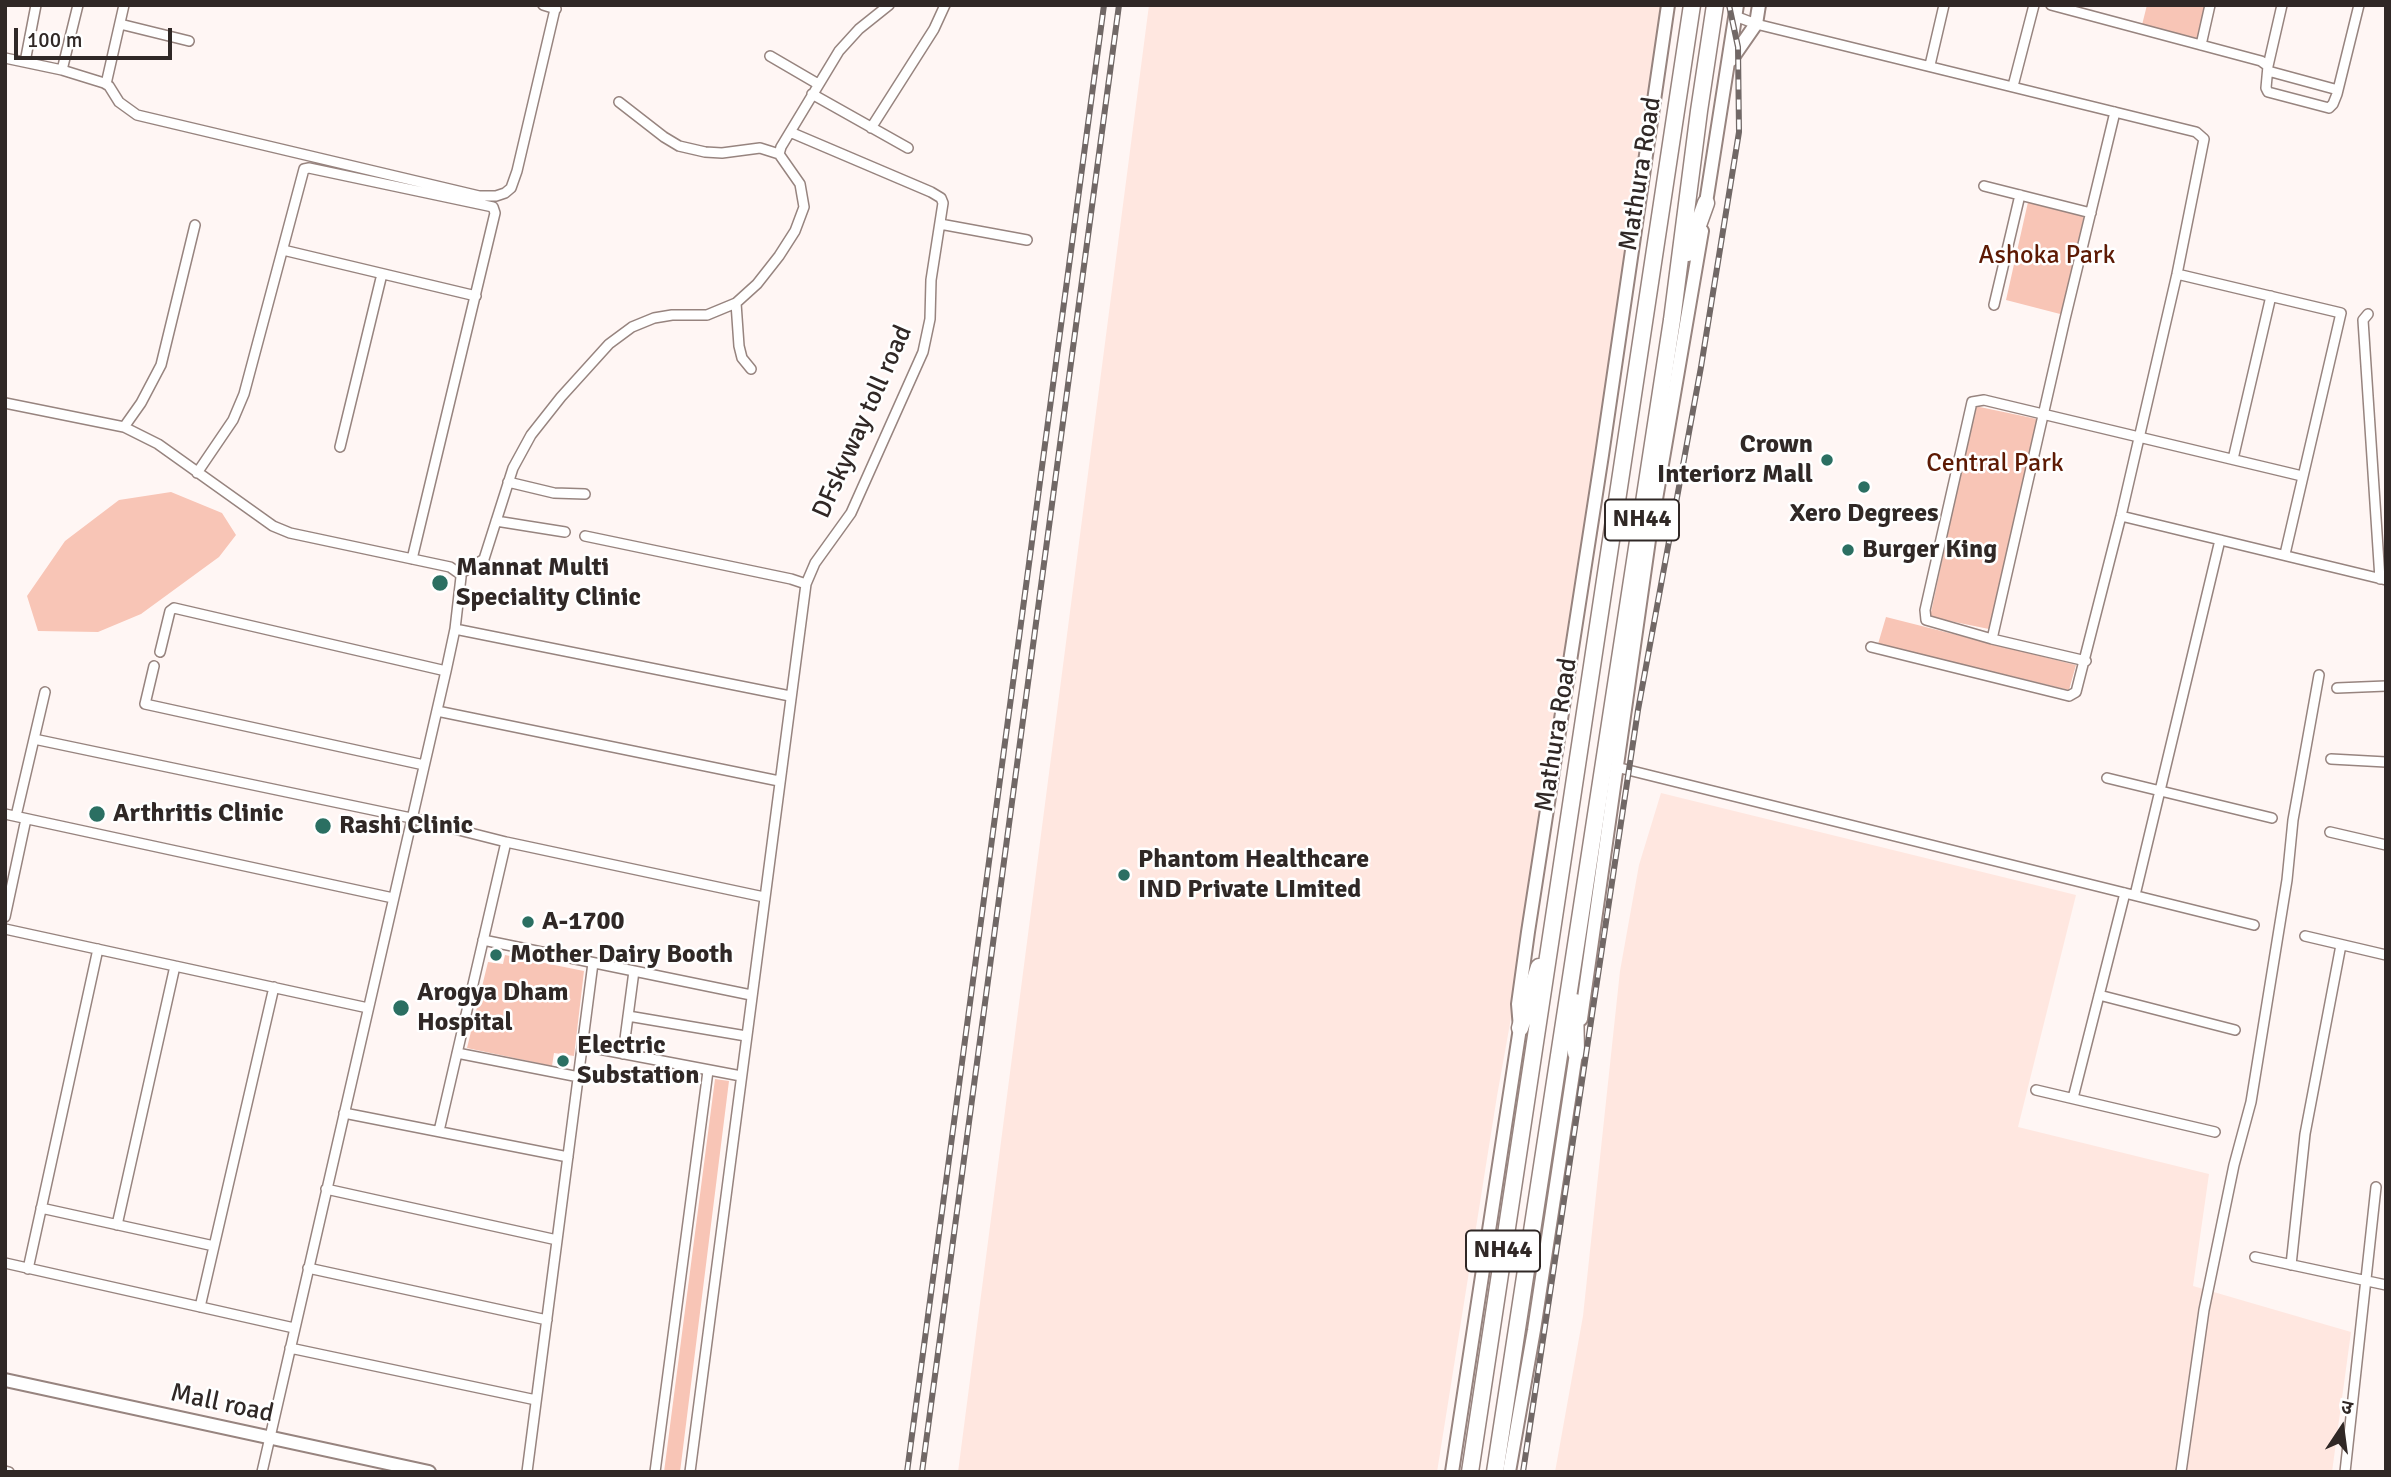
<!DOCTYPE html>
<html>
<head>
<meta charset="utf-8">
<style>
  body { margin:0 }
  #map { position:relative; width:2391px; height:1477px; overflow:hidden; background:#fff6f4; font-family:Signika,"Noto Sans Devanagari",sans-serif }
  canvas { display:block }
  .frame { position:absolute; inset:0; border:7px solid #302826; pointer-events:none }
  .north { position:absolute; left:2307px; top:1393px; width:70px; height:70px; -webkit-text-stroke:5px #fff; paint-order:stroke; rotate:13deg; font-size:19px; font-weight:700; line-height:28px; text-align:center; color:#302826 }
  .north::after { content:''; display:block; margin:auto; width:24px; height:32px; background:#302826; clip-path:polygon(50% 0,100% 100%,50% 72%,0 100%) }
  .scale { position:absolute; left:14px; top:28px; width:158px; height:32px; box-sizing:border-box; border:4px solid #302826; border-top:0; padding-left:9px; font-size:21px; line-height:24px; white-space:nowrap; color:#302826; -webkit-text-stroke:5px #fff; paint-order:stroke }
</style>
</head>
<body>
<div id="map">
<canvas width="2391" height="1477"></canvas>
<div class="frame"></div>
<div class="north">उ</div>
<div class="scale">100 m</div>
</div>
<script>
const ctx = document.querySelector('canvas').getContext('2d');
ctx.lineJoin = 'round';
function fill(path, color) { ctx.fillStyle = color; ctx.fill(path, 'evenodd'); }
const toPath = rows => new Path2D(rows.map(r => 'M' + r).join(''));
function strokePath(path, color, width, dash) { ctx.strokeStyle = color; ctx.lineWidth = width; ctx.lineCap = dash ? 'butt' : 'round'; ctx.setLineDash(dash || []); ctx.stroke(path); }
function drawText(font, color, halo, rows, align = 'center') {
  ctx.font = font + ' Signika,sans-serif'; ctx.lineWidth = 5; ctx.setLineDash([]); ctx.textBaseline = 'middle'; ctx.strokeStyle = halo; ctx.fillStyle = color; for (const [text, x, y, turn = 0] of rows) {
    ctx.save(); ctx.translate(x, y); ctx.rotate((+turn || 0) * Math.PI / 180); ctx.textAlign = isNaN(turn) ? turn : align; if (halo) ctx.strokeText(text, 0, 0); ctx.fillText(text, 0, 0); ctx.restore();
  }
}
fill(toPath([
  [1149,5,1672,5,1599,527,1497,1096,1437,1472,958,1472],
  [1661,793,2076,895,2018,1127,2209,1174,2193,1286,2351,1332,2332,1472,1555,1472,1583,1316,1620,971,1639,865]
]), '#ffe7e0');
fill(toPath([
  [2147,5,2205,5,2197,38,2142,25],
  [2028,202,2084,215,2064,315,2006,300],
  [1975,406,2037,419,1989,629,1930,617],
  [171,492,222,513,236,535,219,557,141,614,98,632,38,631,27,596,65,541,119,500],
  [1886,617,2076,665,2069,690,1878,644],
  [505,955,584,971,574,1056,554,1053,552,1066,467,1048,488,962,503,964],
  [715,1079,729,1081,680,1472,664,1472]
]), '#f8c5b6');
const street = toPath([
  [543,5,556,9],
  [2051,5,2261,61,2268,66,2266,88,2268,92,2329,108,2333,104,2337,94,2359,5],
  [1735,16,1756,24,2196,132,2204,139,2177,274,2121,516,2076,692,2069,696,1871,647],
  [120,24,189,41],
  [2201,45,2210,5],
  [770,56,818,84],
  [5,58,62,70,104,83,109,86,119,102,137,115,479,196,496,196,505,193,511,188,517,171,556,5],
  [25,62,36,5],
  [1930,65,1944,5],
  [2268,66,2282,5],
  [62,70,78,5],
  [2268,71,2338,90],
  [106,84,124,5],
  [2013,86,2034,5],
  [812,94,908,148],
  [619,102,664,137,679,146,705,152,722,153,760,148,779,154],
  [871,128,934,29,945,5],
  [1984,186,2091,213],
  [940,224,1027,240],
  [283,250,476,296],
  [2177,274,2341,313,2285,554],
  [736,303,739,346,742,358,751,369],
  [1994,305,2020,195],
  [2368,314,2363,320,2380,579],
  [5,403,124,427,158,444,273,526,290,533,450,567,460,574,461,577,455,629,446,671,262,1472],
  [124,427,141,403,161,365,195,225],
  [340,447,382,274],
  [2233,459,2271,296],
  [197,473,233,420,244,394,304,169,309,168,493,207,495,213,412,559],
  [508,482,554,493,585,494],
  [2121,516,2386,580],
  [496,521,565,532],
  [585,536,791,579,806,584],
  [460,574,484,559,513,468,531,435,561,397,609,344,632,327,654,318,672,315,707,315,736,303,757,284,779,256,795,231,804,207,800,184,779,154,781,147,839,51,859,29,889,5],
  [455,629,790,696],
  [1992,639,2065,319,2115,112],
  [160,652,170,611,174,608,446,671],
  [2086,661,1992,639,1926,620,1925,610,1972,402,1984,400,2302,476],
  [154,666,145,704,424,765],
  [2337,688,2386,686],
  [437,711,779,781],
  [34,739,411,818,506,842,764,897],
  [2331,759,2386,762],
  [1616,767,2254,925],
  [2107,778,2272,818],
  [5,814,393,898],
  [16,816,45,692],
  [2330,832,2386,845],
  [2135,895,2220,540],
  [5,917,26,819],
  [5,929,368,1008],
  [2305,936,2386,955],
  [483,940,751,995],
  [2099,995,2235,1030],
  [628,1016,746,1036],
  [583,1046,741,1076],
  [457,1053,579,1077],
  [623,1054,634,971],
  [2036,1090,2215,1132],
  [2073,1098,2125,893],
  [344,1113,568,1157],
  [439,1131,506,842],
  [326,1189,557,1240],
  [41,1208,214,1246],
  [117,1225,175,966],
  [2255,1257,2386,1285],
  [5,1263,294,1328],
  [2291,1265,2305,1134,2341,945],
  [308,1268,547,1320],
  [28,1269,98,949],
  [200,1307,274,987],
  [290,1348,536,1400],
  [5,1471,9,1472],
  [527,1472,593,963],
  [655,1472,708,1071],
  [690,1472,806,584,815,563,851,513,923,352,930,319,931,280,943,203,941,198,931,192,790,132],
  [2181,1472,2204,1310,2234,1165,2251,1102,2287,880,2293,820,2319,675],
  [2345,1472,2376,1187]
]);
const secondary = toPath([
  [1731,60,1756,24,1759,5],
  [1705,209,1737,5],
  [1581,1019,1649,540,1702,231],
  [5,1380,429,1472],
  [1452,1472,1520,1028,1518,1004,1528,932,1602,455,1668,5],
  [1509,1472,1534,1330,1577,1047]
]);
const highway = toPath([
  [1688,253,1706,203],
  [1575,1002,1576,1053],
  [1520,1028,1539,967],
  [1470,1472,1692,5],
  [1495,1472,1672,320,1699,111,1715,5]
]);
strokePath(street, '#97847f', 12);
strokePath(secondary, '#97847f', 16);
strokePath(highway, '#97847f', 19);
strokePath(street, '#fff', 9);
strokePath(secondary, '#fff', 12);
strokePath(highway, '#fff', 16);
const rail = toPath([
  [907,1472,1104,5],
  [922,1472,1119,5],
  [1523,1472,1638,710,1701,367,1739,132,1738,47,1729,5]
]);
strokePath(rail, '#716866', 6);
strokePath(rail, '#fff', 3.5, [10]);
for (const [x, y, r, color] of [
  [1827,460,7,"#2b6f62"],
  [1864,487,7,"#2b6f62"],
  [1848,550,7,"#2b6f62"],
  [440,583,9,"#2b6f62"],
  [97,814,9,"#2b6f62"],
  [323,826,9,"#2b6f62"],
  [1124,875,7,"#2b6f62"],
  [528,922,7,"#2b6f62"],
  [496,955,7,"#2b6f62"],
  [401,1008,9,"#2b6f62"],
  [563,1061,7,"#2b6f62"]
]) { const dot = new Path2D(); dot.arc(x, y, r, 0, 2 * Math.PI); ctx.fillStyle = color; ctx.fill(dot); strokePath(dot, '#fff', 2.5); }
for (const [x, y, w] of [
  [1642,520,74],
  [1503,1251,74]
]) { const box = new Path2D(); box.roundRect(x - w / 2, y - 20.5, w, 41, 5); ctx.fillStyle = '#fff'; ctx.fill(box); strokePath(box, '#302826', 2); }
drawText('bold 24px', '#302826', null, [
  ["NH44",1642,520],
  ["NH44",1503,1251]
]);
drawText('26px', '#302826', '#fff', [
  ["Mathura Road",1641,174,-81],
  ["DFskyway toll road",863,422,-66],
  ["Mathura Road",1557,735,-81],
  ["Mall road",222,1404,12]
]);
drawText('26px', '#5d1a04', '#fff', [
  ["Ashoka Park",2047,256],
  ["Central Park",1995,464]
]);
drawText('bold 26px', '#302826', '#fff', [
  ["Crown",1813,445,"right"],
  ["Interiorz Mall",1813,475,"right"],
  ["Xero Degrees",1864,514,"center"],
  ["Burger King",1862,550],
  ["Mannat Multi",456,568],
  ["Speciality Clinic",456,598],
  ["Arthritis Clinic",113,814],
  ["Rashi Clinic",339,826],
  ["Phantom Healthcare",1138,860],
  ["IND Private LImited",1138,890],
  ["A-1700",542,922],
  ["Mother Dairy Booth",510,955],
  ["Arogya Dham",417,993],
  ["Hospital",417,1023],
  ["Electric",577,1046],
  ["Substation",577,1076]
], 'left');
</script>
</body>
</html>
